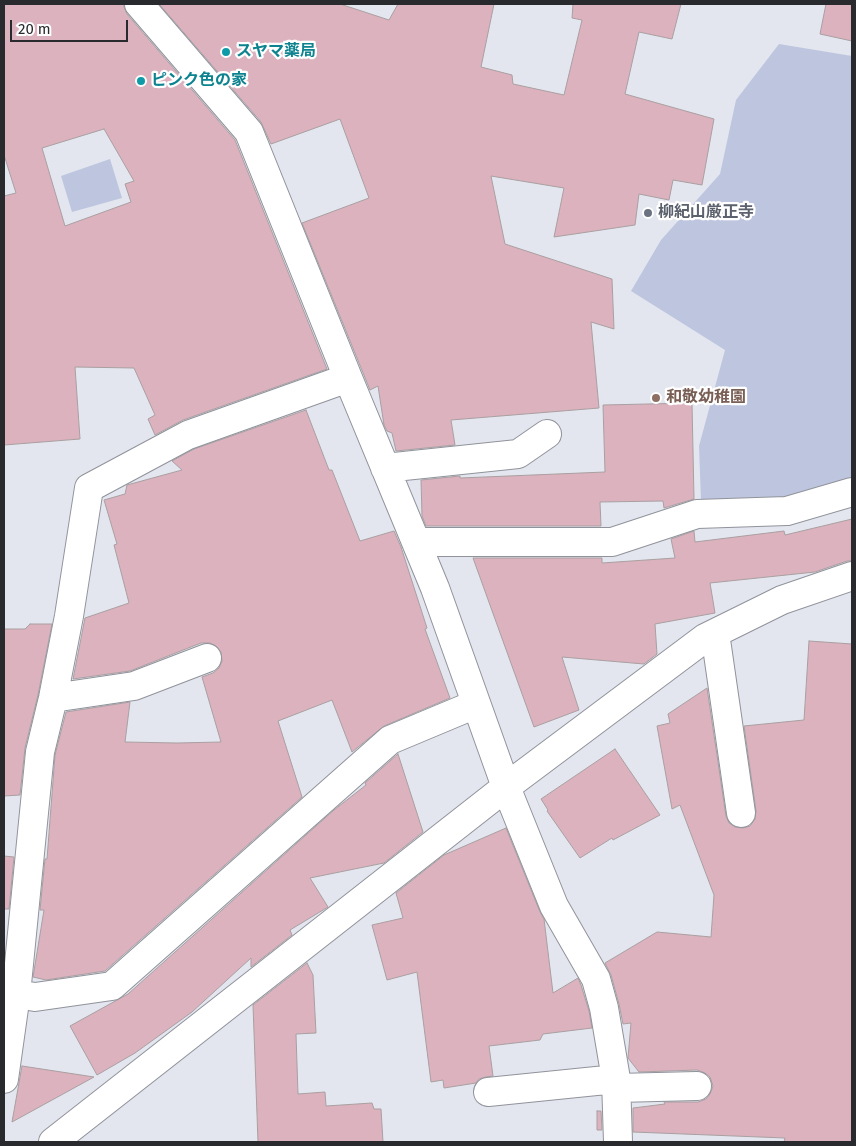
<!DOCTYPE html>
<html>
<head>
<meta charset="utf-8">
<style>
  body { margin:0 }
  #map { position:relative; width:856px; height:1146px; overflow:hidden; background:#e3e6ef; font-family:"Fira Sans",sans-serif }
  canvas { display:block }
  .frame { position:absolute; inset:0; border:5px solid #292a2d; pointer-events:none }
  .scale { position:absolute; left:10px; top:20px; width:118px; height:22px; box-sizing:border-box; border:2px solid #292a2d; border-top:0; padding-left:6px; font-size:15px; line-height:18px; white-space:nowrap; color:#292a2d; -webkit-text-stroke:4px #fff; paint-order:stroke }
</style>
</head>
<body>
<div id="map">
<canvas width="856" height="1146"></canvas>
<div class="frame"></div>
<div class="scale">20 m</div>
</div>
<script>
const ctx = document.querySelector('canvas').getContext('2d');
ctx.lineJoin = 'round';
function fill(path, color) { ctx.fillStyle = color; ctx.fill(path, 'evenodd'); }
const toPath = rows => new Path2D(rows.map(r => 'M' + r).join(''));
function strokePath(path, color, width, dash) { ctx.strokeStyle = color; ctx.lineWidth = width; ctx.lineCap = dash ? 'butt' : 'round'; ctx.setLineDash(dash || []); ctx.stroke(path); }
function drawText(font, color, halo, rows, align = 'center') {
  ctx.font = font + ' "Fira Sans","Noto Sans JP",sans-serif'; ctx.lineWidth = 4.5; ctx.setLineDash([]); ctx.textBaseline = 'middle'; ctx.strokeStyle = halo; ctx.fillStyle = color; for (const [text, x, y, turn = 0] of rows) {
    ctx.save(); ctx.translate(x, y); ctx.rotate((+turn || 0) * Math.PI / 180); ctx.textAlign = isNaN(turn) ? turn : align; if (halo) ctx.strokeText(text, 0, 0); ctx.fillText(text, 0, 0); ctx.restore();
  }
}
fill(toPath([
  [779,44,852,56,852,480,789,498,701,501,699,446,725,350,631,291,661,240,720,174,736,100],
  [110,159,122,198,72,212,61,176]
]), '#bec6df');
const building = toPath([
  [4,4,124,4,124,7,127,14,235,140,327,369,183,420,155,435,148,419,155,415,134,368,75,367,80,439,4,445,4,196,16,193,4,155,4,4],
  [104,129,134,181,125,184,131,202,65,226,42,148,104,129],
  [159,4,340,4,389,20,398,4,494,4,481,67,512,75,513,84,564,95,582,20,572,18,573,4,681,4,672,39,639,32,625,94,714,119,702,185,673,180,669,200,639,194,635,225,554,237,564,188,491,176,505,244,612,279,614,329,591,322,599,408,451,420,455,445,396,451,392,433,387,431,384,425,378,386,370,390,302,223,369,198,340,119,271,144,261,122,159,4],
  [826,4,852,4,852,41,820,34,826,4],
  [692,403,694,499,664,508,663,501,600,502,601,526,426,526,422,516,421,480,460,476,460,478,605,472,603,405,692,403],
  [306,410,329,470,332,470,360,541,394,531,401,547,427,628,425,629,450,698,384,726,352,752,332,700,278,721,302,797,105,971,46,980,33,977,44,910,40,910,45,859,47,859,55,755,66,712,130,702,125,742,177,743,221,742,202,677,213,673,219,668,222,661,221,652,216,646,210,643,201,643,130,671,73,679,85,618,129,603,114,545,117,544,104,500,125,494,127,485,182,470,172,461,194,449,306,410],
  [852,519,852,561,847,561,815,572,710,583,715,613,655,624,657,654,644,664,562,657,579,710,534,727,473,558,602,558,602,563,675,558,671,539,694,531,695,542,784,531,785,535,852,519],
  [30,624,52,624,38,695,25,748,20,795,4,796,4,629,25,629,30,624],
  [809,641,852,644,852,1142,784,1142,785,1138,633,1132,633,1108,665,1104,664,1102,698,1102,706,1099,710,1094,713,1086,710,1077,705,1073,697,1070,639,1072,628,1058,631,1023,623,1024,619,1004,611,975,605,963,657,932,711,937,714,895,680,805,672,809,657,726,670,723,668,714,707,688,726,816,729,823,735,827,743,828,750,826,755,819,756,811,744,726,804,720,809,641],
  [615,749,660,815,613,840,612,838,580,858,547,811,548,810,541,799,615,749],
  [398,754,423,832,384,863,310,878,328,907,290,930,292,935,251,967,251,958,192,1012,135,1053,97,1075,70,1026,128,994,334,810,366,785,365,783,398,754],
  [506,828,540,912,544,919,553,993,578,978,581,985,589,1011,592,1028,543,1034,540,1040,489,1046,493,1076,486,1077,479,1079,476,1083,444,1088,443,1080,431,1082,417,972,387,980,372,925,403,918,396,893,444,855,506,828],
  [4,856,14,857,9,909,4,909,4,856],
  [307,963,313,975,316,1033,296,1034,298,1094,325,1092,326,1106,372,1103,374,1109,381,1109,383,1142,258,1142,253,1005,307,963],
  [22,1066,94,1077,12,1122,22,1066],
  [597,1111,601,1111,602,1130,597,1130,597,1111]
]);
fill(building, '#dbb2be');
strokePath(building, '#a99fa1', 1);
const minor = toPath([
  [139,4,249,132,348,378,435,588,506,787,554,906,596,979,604,1008,616,1079,618,1142],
  [385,468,518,454,547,434],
  [416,542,612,542,697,514,787,511,852,492],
  [715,633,741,813],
  [53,698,134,686,207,658],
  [16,994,35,997,112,986,390,740,476,704],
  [4,1079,16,994,40,752,53,698,69,616,89,488,188,435,348,378],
  [617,1088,697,1086],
  [488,1092,616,1079],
  [53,1142,506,787,705,638,782,600,852,576]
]);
strokePath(minor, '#91939b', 30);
strokePath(minor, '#fff', 28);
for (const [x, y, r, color] of [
  [226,52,5,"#0f9aa8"],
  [141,81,5,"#0f9aa8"],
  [648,213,5,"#6b7280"],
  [656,398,5,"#8d6e63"]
]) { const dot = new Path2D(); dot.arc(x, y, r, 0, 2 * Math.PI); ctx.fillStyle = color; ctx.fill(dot); strokePath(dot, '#fff', 2); }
drawText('bold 16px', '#0d838f', '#fff', [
  ["スヤマ薬局",236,52],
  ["ピンク色の家",151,81]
], 'left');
drawText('bold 16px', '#5b616d', '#fff', [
  ["柳紀山厳正寺",658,213]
], 'left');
drawText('bold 16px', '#785e54', '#fff', [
  ["和敬幼稚園",666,398]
], 'left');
</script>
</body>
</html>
